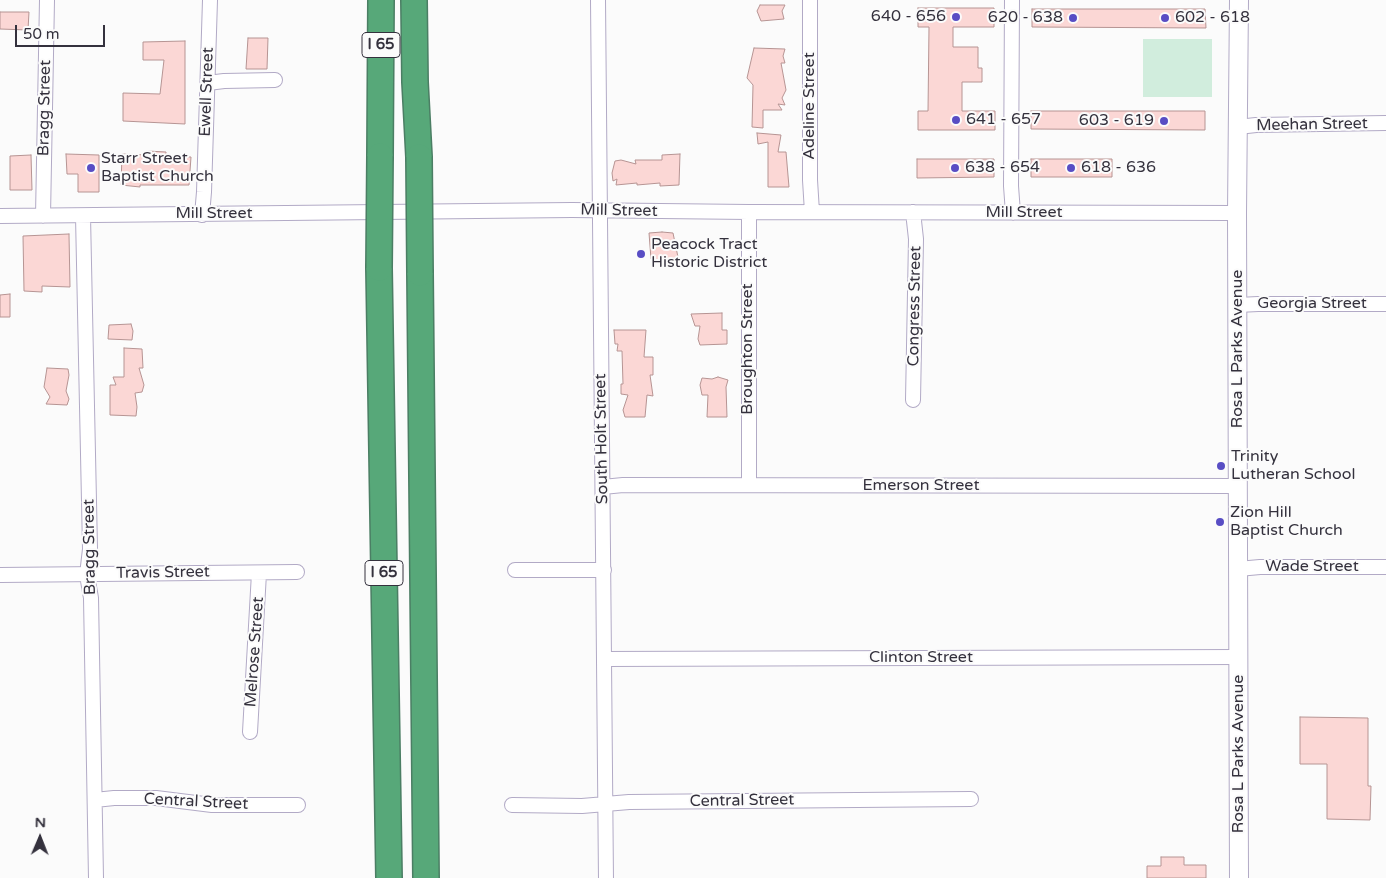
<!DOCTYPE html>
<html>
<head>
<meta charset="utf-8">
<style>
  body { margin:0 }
  #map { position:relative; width:1386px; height:878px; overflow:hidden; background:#fbfbfb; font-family:"Varela Round",sans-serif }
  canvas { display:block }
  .north { position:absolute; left:15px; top:813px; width:50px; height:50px; -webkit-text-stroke:4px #fbfbfb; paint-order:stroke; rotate:1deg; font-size:14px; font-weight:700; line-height:20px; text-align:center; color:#34313d }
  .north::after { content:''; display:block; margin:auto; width:18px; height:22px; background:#34313d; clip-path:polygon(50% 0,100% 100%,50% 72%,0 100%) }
  .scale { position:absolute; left:15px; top:25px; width:90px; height:22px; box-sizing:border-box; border:2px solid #34313d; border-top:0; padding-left:6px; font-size:15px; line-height:18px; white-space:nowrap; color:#34313d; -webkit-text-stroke:4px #fbfbfb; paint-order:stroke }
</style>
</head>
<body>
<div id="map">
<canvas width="1386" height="878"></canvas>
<div class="north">N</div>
<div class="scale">50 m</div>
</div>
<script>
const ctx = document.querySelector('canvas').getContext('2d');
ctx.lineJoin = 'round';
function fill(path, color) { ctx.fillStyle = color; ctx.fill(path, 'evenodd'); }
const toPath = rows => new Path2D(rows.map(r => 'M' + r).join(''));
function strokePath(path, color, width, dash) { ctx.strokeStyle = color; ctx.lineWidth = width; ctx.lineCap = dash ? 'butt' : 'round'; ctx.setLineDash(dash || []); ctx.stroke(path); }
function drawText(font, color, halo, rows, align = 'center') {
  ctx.font = font + ' "Varela Round",sans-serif'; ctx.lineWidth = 4; ctx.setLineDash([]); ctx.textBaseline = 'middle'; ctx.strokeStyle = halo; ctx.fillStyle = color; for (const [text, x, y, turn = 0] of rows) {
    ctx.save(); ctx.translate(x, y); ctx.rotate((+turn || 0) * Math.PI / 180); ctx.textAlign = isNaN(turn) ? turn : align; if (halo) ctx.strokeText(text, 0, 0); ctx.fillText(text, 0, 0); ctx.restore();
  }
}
fill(toPath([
  [1143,39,1212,39,1212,97,1143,97]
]), '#d1eddd');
const building = toPath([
  [760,5,785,5,782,11,784,19,761,21,757,11,760,5],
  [918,8,994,8,994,27,953,27,953,47,978,47,978,68,982,68,982,82,962,82,962,111,995,111,995,130,918,130,918,111,928,111,929,27,918,27,918,8],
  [1032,9,1205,9,1206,28,1032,27,1032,9],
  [0,12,29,12,28,30,0,29,0,12],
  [248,38,268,38,267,69,246,69,248,38],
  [185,41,185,124,123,121,123,93,160,94,164,60,143,60,143,42,185,41],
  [754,48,785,49,783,56,785,63,781,63,786,90,782,98,785,105,778,104,782,110,763,110,763,128,752,127,753,85,747,78,754,48],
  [1031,111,1205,111,1205,130,1031,129,1031,111],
  [757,133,781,135,778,152,786,152,789,187,768,187,768,142,758,144,757,133],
  [147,151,166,152,166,156,191,157,189,185,140,185,140,187,121,185,122,154,147,155,147,151],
  [66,154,99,155,99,192,78,192,78,174,67,174,66,154],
  [680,154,679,185,660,186,660,183,637,185,637,183,616,185,617,179,613,181,612,173,615,161,621,160,636,164,635,160,662,160,662,155,680,154],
  [31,155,32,190,10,190,10,156,31,155],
  [917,159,994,159,994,177,917,178,917,159],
  [1031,159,1112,159,1112,177,1031,177,1031,159],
  [662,232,673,233,679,262,651,259,649,233,662,232],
  [69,234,70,287,42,286,42,292,24,291,23,236,69,234],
  [10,294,10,317,0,317,0,295,10,294],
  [722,313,722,330,727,330,727,344,700,345,698,339,700,326,695,326,691,314,722,313],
  [131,324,133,331,132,340,108,339,109,325,131,324],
  [614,330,646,330,644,357,653,357,653,375,650,375,653,396,647,395,645,417,625,417,623,410,628,395,621,394,621,384,623,384,622,351,617,351,618,344,615,344,614,330],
  [124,348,142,349,143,368,139,368,144,385,142,392,135,393,137,407,136,416,110,415,110,385,116,385,113,377,124,377,124,348],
  [47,368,68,369,69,375,66,391,69,399,67,405,46,404,50,397,44,387,47,368],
  [718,377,728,380,726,387,727,417,707,417,708,395,702,395,700,385,702,378,712,379,718,377],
  [1300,717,1368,718,1368,786,1371,786,1370,820,1327,819,1327,764,1300,764,1300,717],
  [1161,857,1184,857,1184,865,1206,865,1206,878,1147,878,1147,866,1161,866,1161,857]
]);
fill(building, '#fbd7d5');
strokePath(building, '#b69493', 1);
const minor = toPath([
  [598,0,606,878],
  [810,0,810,180,812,212],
  [1012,0,1011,186,1013,213],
  [208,83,224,81,275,80],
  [1238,127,1256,125,1386,123],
  [749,212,749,485],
  [202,215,204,192,210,0],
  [0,216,572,210,749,212,1237,213],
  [43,216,47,0],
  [83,216,90,549,87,575,91,598,96,878],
  [1238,305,1258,304,1386,304],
  [913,400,916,239,913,212],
  [603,487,623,485,1238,486],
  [1238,569,1260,567,1386,567],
  [515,570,604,570],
  [0,575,297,572],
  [604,659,1239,657],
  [250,732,259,573],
  [95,800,114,798,156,798,212,805,298,805],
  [512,805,582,806,629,802,971,799]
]);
const tertiary = toPath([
  [1239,0,1237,213,1239,878]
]);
const motorway = toPath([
  [414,0,415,82,419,157],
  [380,156,381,0],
  [379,268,389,878],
  [420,273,426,878]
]);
strokePath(minor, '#b2aac6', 16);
strokePath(tertiary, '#b2aac6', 20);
strokePath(motorway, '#4b7e64', 28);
strokePath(minor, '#fff', 14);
strokePath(tertiary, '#fff', 18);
strokePath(motorway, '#57a879', 25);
const motorwayBridge = toPath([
  [419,157,420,273],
  [379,268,380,156]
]);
strokePath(motorwayBridge, '#4b7e64', 28, []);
strokePath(motorwayBridge, '#57a879', 25);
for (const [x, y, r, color] of [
  [956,17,5,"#584dc4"],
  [1073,18,5,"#584dc4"],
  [1165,18,5,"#584dc4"],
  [956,120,5,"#584dc4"],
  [1164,121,5,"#584dc4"],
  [91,168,5,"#584dc4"],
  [955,168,5,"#584dc4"],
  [1071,168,5,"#584dc4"],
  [641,254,5,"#584dc4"],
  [1221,466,5,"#584dc4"],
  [1220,522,5,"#584dc4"]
]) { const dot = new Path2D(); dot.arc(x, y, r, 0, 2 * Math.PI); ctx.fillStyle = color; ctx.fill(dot); strokePath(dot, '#fbfbfb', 2); }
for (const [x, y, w] of [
  [381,45,38],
  [384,573,38]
]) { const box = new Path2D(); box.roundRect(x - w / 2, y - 12.5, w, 25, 4); ctx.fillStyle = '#fbfbfb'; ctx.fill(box); strokePath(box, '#34313d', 1); }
drawText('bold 15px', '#34313d', null, [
  ["I 65",381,45],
  ["I 65",384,573]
]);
drawText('16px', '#34313d', '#fbfbfb', [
  ["640 - 656",946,17,"right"],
  ["620 - 638",1063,18,"right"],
  ["602 - 618",1175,18],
  ["641 - 657",966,120],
  ["603 - 619",1154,121,"right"],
  ["Starr Street",101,159],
  ["Baptist Church",101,177],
  ["638 - 654",965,168],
  ["618 - 636",1081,168],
  ["Peacock Tract",651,245],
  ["Historic District",651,263],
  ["Trinity",1231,457],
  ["Lutheran School",1231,475],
  ["Zion Hill",1230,513],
  ["Baptist Church",1230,531]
], 'left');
drawText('16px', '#34313d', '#fbfbfb', [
  ["Ewell Street",207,92,-88],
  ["Adeline Street",810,106,-90],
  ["Bragg Street",45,108,-89],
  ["Meehan Street",1312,125,-1],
  ["Mill Street",619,211,1],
  ["Mill Street",1024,213],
  ["Mill Street",214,214],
  ["Georgia Street",1312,304],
  ["Congress Street",915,306,-89],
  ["Broughton Street",748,349,-90],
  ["Rosa L Parks Avenue",1238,349,-90],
  ["South Holt Street",602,439,-91],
  ["Emerson Street",921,486],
  ["Bragg Street",90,547,-91],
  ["Wade Street",1312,567],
  ["Travis Street",163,573,-1],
  ["Melrose Street",255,652,-86],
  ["Clinton Street",921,658],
  ["Rosa L Parks Avenue",1239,754,-90],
  ["Central Street",742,801,-1],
  ["Central Street",196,802,3]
]);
</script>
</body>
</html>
